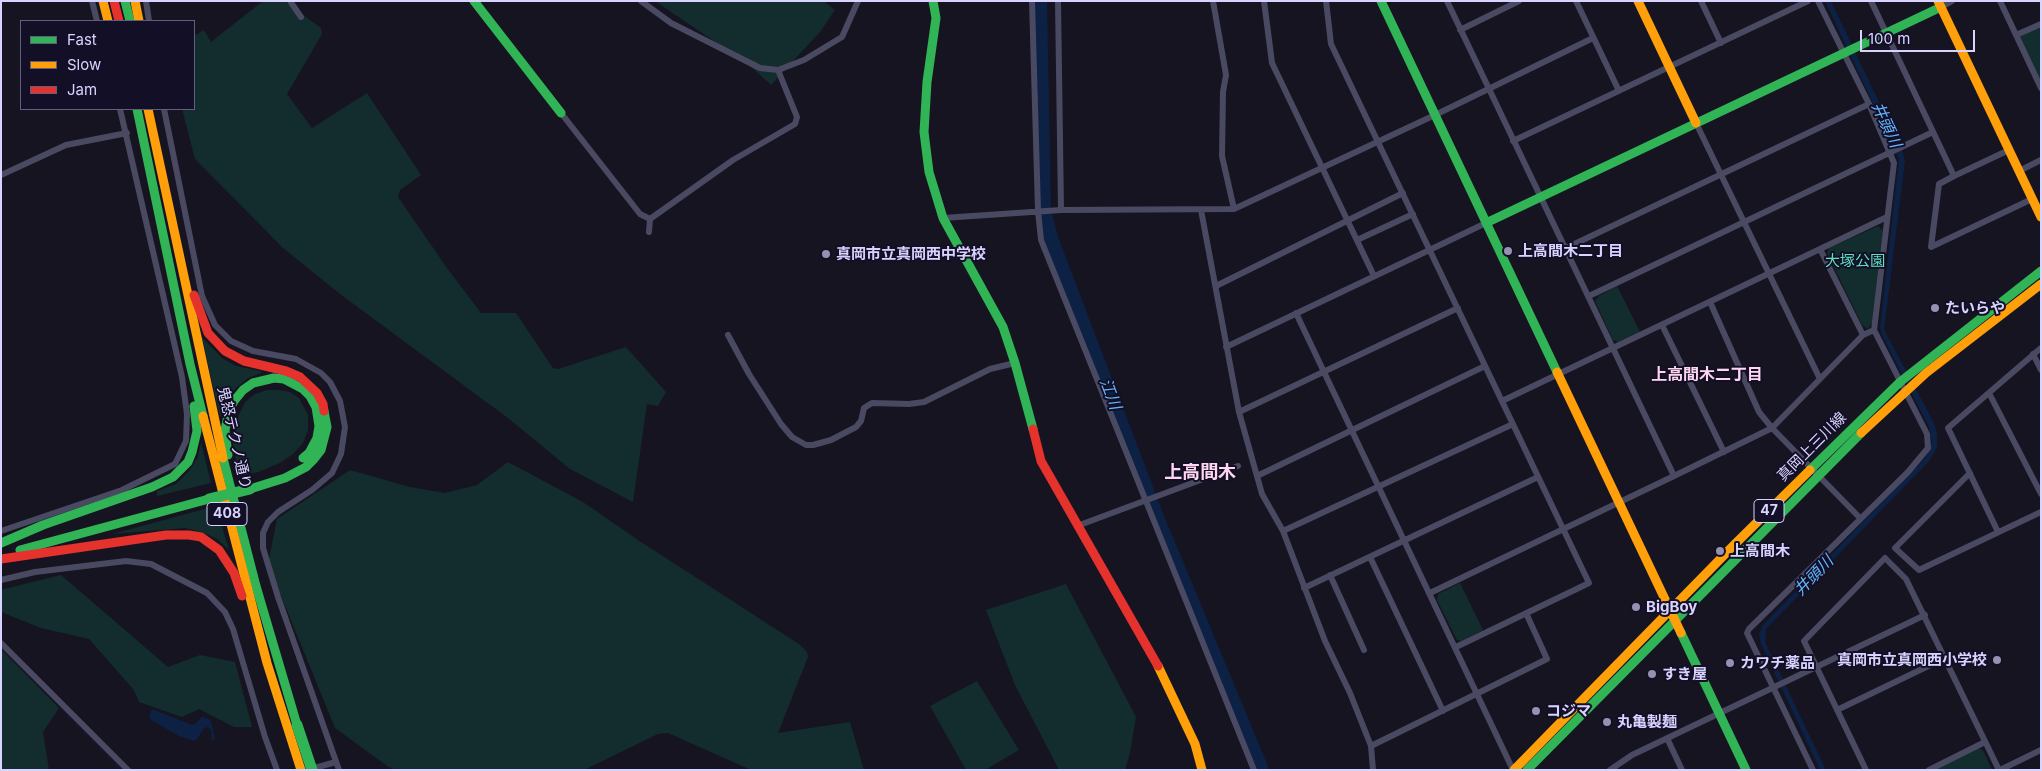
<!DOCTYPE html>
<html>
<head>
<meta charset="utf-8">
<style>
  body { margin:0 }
  #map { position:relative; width:2042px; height:771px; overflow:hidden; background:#161421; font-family:Inter,sans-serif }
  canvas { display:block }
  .frame { position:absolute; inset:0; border:2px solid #d9d4ff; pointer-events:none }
  .legend { position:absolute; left:20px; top:20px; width:175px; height:90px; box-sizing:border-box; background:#130f26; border:1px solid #625e7d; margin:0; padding:6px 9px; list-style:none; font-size:15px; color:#d9d4ff }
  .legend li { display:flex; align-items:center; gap:10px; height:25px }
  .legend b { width:25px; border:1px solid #625e7d }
  .scale { position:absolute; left:1860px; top:30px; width:115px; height:22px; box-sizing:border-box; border:2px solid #d9d4ff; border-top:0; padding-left:6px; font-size:15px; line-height:18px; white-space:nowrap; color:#d9d4ff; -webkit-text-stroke:4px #130f26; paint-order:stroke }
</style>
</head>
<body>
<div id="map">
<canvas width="2042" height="771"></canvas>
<div class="frame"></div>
<ul class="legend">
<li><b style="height:6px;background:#30b455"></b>Fast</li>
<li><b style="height:6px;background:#ff9f0a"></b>Slow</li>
<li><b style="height:6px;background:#e5322d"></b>Jam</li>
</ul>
<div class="scale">100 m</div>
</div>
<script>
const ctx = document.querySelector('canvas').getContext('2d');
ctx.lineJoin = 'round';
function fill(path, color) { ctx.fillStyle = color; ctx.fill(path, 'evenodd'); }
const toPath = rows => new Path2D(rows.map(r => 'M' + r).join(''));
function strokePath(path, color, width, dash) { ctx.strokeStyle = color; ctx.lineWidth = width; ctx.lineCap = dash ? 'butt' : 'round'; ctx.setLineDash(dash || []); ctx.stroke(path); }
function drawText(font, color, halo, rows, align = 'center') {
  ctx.font = font + ' Inter,"Noto Sans JP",sans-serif'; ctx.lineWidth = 4; ctx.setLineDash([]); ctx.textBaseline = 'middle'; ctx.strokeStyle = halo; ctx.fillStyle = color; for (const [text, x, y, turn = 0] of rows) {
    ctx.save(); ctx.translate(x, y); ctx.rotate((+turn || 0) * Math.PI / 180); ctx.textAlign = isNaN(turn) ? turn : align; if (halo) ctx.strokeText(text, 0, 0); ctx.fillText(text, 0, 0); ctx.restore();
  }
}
fill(toPath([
  [263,1,284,1,321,28,322,34,287,94,312,128,367,93,421,175,400,190,398,197,447,268,481,313,516,313,553,368,558,369,626,347,666,392,658,406,647,404,633,502,570,469,508,418,340,294,283,248,195,159,182,109,194,109,194,36,204,30,211,42],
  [655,1,824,1,835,10,820,32,771,85,749,65],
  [2041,24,2041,83,2016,36],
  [1878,226,1883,231,1872,323,1868,329,1862,325,1827,253,1829,248],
  [1617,286,1640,332,1618,342,1613,340,1595,301,1599,296],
  [202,337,222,358,236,366,261,371,261,373,248,378,235,389,226,399,220,418],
  [267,390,279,390,290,392,299,398,308,415,308,430,303,443,293,454,280,463,258,472,239,476,232,438,233,427,245,402,255,394],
  [201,442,211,483,157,496,157,491,176,484,189,471,198,457],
  [508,462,583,502,638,540,799,644,807,652,808,657,778,733,850,722,864,770,751,770,668,733,658,734,584,770,395,770,387,766,335,728,268,564,277,519,350,470,410,487,445,493,477,485],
  [216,506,229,550,217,539,204,533,185,528,112,534],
  [61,575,168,667,200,655,235,662,252,727,234,727,199,709,182,717,139,702,134,690,89,639,41,628,1,612,1,590],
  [1460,583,1483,630,1461,641,1457,640,1437,600,1438,594],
  [1066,584,1136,717,1130,753,1125,770,1059,770,1015,685,986,610],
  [1,649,59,708,43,732,49,770,1,770],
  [977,681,1019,750,985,770,966,770,930,706],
  [1978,748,1983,750,1992,770,1934,770]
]), '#132c2d');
fill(toPath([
  [1825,1,1831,1,1903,153,1905,161,1884,330,1933,421,1937,433,1937,447,1930,460,1766,629,1765,642,1826,770,1820,770,1761,644,1759,634,1763,625,1926,457,1932,442,1929,427,1883,337,1880,328,1899,159],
  [152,709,192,725,195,724,202,717,209,719,212,724,215,740,212,740,211,730,207,727,203,729,198,738,194,741,179,736,151,720,149,715]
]), '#0d2144');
strokePath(toPath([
  [1040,1,1044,210,1051,238,1157,517,1262,770]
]), '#0d2144', 14);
strokePath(toPath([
  [92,1,97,21],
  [146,1,149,21],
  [290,1,301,17],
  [641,1,671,23,760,68,778,70,804,60,842,37,858,1],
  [1032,1,1038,211,1041,240,1254,770],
  [1058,1,1061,210],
  [1213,1,1226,75,1223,92,1222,156,1234,209],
  [1264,1,1272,63,1374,276],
  [1326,1,1331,44,1589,583,1456,647],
  [1447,1,1674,476],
  [1576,1,1619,91],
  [1701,1,1721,43],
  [1871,1,1954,176,1939,184,1931,247,2032,199],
  [2000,1,2041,88],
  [1941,7,1952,1],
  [1460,30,1519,1],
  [2016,35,2041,24],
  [164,109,202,296,215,325,231,341,253,351,296,359,321,373,330,382,340,401,345,427,341,454,332,473,312,490,278,512,268,522,263,533,263,548,278,597,339,770],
  [561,113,640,214,650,219],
  [1696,123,1820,379],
  [1513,141,1808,1],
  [2019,171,2041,160],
  [1,175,66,145,127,133],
  [1954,176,2009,150],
  [1201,210,1239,412,1262,494,1283,531,1325,641,1350,693,1371,746,1373,770],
  [943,218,1061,210,1234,209,1435,115,1593,38],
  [649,232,650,219,733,160,795,124,797,117,778,70],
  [1357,240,1413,214],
  [1566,248,1869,104],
  [1820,249,1863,335],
  [1216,286,1403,193],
  [1589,296,1933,132],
  [1710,302,1759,412,1772,428,1860,518],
  [1296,313,1513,770],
  [1662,325,1724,452],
  [728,335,749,374,781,424,792,437,806,445,813,445,831,440,856,427,861,421,864,408,872,403,909,404,924,402,990,369,1015,363],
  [1226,347,1486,223],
  [2033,354,2041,370],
  [1989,393,2041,494],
  [1502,401,1887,217],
  [1239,412,1458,308],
  [1970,473,1895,548,1919,570,2041,512],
  [1257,476,1485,366],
  [1077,526,1238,466],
  [1,531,122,490,175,464,186,441,187,414,182,377,120,109],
  [1283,531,1513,424],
  [1998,532,1948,428,2041,348],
  [1370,557,1443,711],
  [1330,575,1364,650],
  [1,580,35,572,126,561,151,564,207,593,225,612,233,629,265,737,277,770],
  [1304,588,1538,477],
  [1430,593,1674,476,1772,428,1863,335,1874,330],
  [1,643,128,770],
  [1837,710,1945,658],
  [1667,738,1682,770],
  [1371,746,1547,659,1526,613],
  [311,769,336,762],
  [1610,770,1632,755,1925,615],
  [1813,770,1747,633,1749,629,1908,472,1928,448,1927,434,1874,330,1894,163,1869,104,1818,1],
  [1866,770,1804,641,1885,558,1906,579,1999,770],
  [1929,770,1985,742],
  [2000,770,2041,750]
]), '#4a4962', 6);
strokePath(toPath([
  [125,1,130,21],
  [474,1,561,113],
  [933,1,936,18,927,82,924,132,929,172,943,218,1003,327,1015,363,1033,429],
  [1381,1,1557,372],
  [137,109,190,364,203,416],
  [1486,223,1941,7],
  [228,455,225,430,229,411,234,401,243,390,253,383,274,378,284,379,303,389,310,396,316,407,319,426,317,438,309,453,303,458],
  [223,458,256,586,297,725],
  [1810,470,1900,382,2041,271],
  [250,489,285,478,306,467,314,459,321,450,327,427,324,411],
  [1,543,43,525,152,487,173,477,188,462,192,452,197,431,194,406],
  [20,550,209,499],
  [1681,633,1746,770],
  [1527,770,1861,433]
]), '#30b455', 9);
strokePath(toPath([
  [103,1,108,21],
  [135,1,139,21],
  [1638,1,1696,123],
  [1938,1,2041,217],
  [148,109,223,458],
  [1557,372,1681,633],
  [203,416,267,663,301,770],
  [1861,433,1926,373,2041,284],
  [1158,666,1195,744,1202,770],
  [1514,770,1733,546,1810,470]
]), '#ff9f0a', 9);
strokePath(toPath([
  [114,1,119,21],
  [194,295,208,333,225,351,244,361,286,371,300,377,317,393,323,404,324,411],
  [1033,429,1041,461,1158,666],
  [1,559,166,535,189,535,201,537,219,550,234,573,242,596]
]), '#e5322d', 9);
strokePath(toPath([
  [209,499,250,489],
  [297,725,312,770]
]), '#30b455', 11);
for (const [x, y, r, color] of [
  [1508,251,5,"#9591b1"],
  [826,254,5,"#9591b1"],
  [1935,308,5,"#9591b1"],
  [1720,551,5,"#9591b1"],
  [1636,607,5,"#9591b1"],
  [1997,660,5,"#9591b1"],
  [1730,663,5,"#9591b1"],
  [1652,674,5,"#9591b1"],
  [1536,711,5,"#9591b1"],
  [1607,722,5,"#9591b1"]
]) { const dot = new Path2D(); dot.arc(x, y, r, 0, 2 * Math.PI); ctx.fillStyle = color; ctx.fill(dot); strokePath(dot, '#130f26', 2); }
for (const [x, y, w] of [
  [1769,511,30],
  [227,514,40]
]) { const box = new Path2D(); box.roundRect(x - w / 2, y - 11.5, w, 23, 4); ctx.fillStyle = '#130f26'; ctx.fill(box); strokePath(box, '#d9d4ff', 1); }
drawText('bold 14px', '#d9d4ff', null, [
  ["47",1769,511],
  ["408",227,514]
]);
drawText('bold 15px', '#d9d4ff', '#130f26', [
  ["上高間木二丁目",1518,251],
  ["真岡市立真岡西中学校",836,254],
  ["たいらや",1945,308],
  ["上高間木",1730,551],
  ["BigBoy",1646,607],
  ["真岡市立真岡西小学校",1987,660,"right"],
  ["カワチ薬品",1740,663],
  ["すき屋",1662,674],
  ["コジマ",1546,711],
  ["丸亀製麺",1617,722]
], 'left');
drawText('15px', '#5fe0c0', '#130f26', [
  ["大塚公園",1855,261]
]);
drawText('15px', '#d9d4ff', '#130f26', [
  ["鬼怒テクノ通り",234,438,77],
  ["真岡上三川線",1812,447,-45]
]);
drawText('italic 16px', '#62b6ff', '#130f26', [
  ["井頭川",1886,125,65],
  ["江川",1110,394,69],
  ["井頭川",1814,576,-46]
]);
drawText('bold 16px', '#ffd6f0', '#130f26', [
  ["上高間木二丁目",1707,375]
]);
drawText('bold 18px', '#ffd6f0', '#130f26', [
  ["上高間木",1200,473]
]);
</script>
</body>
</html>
